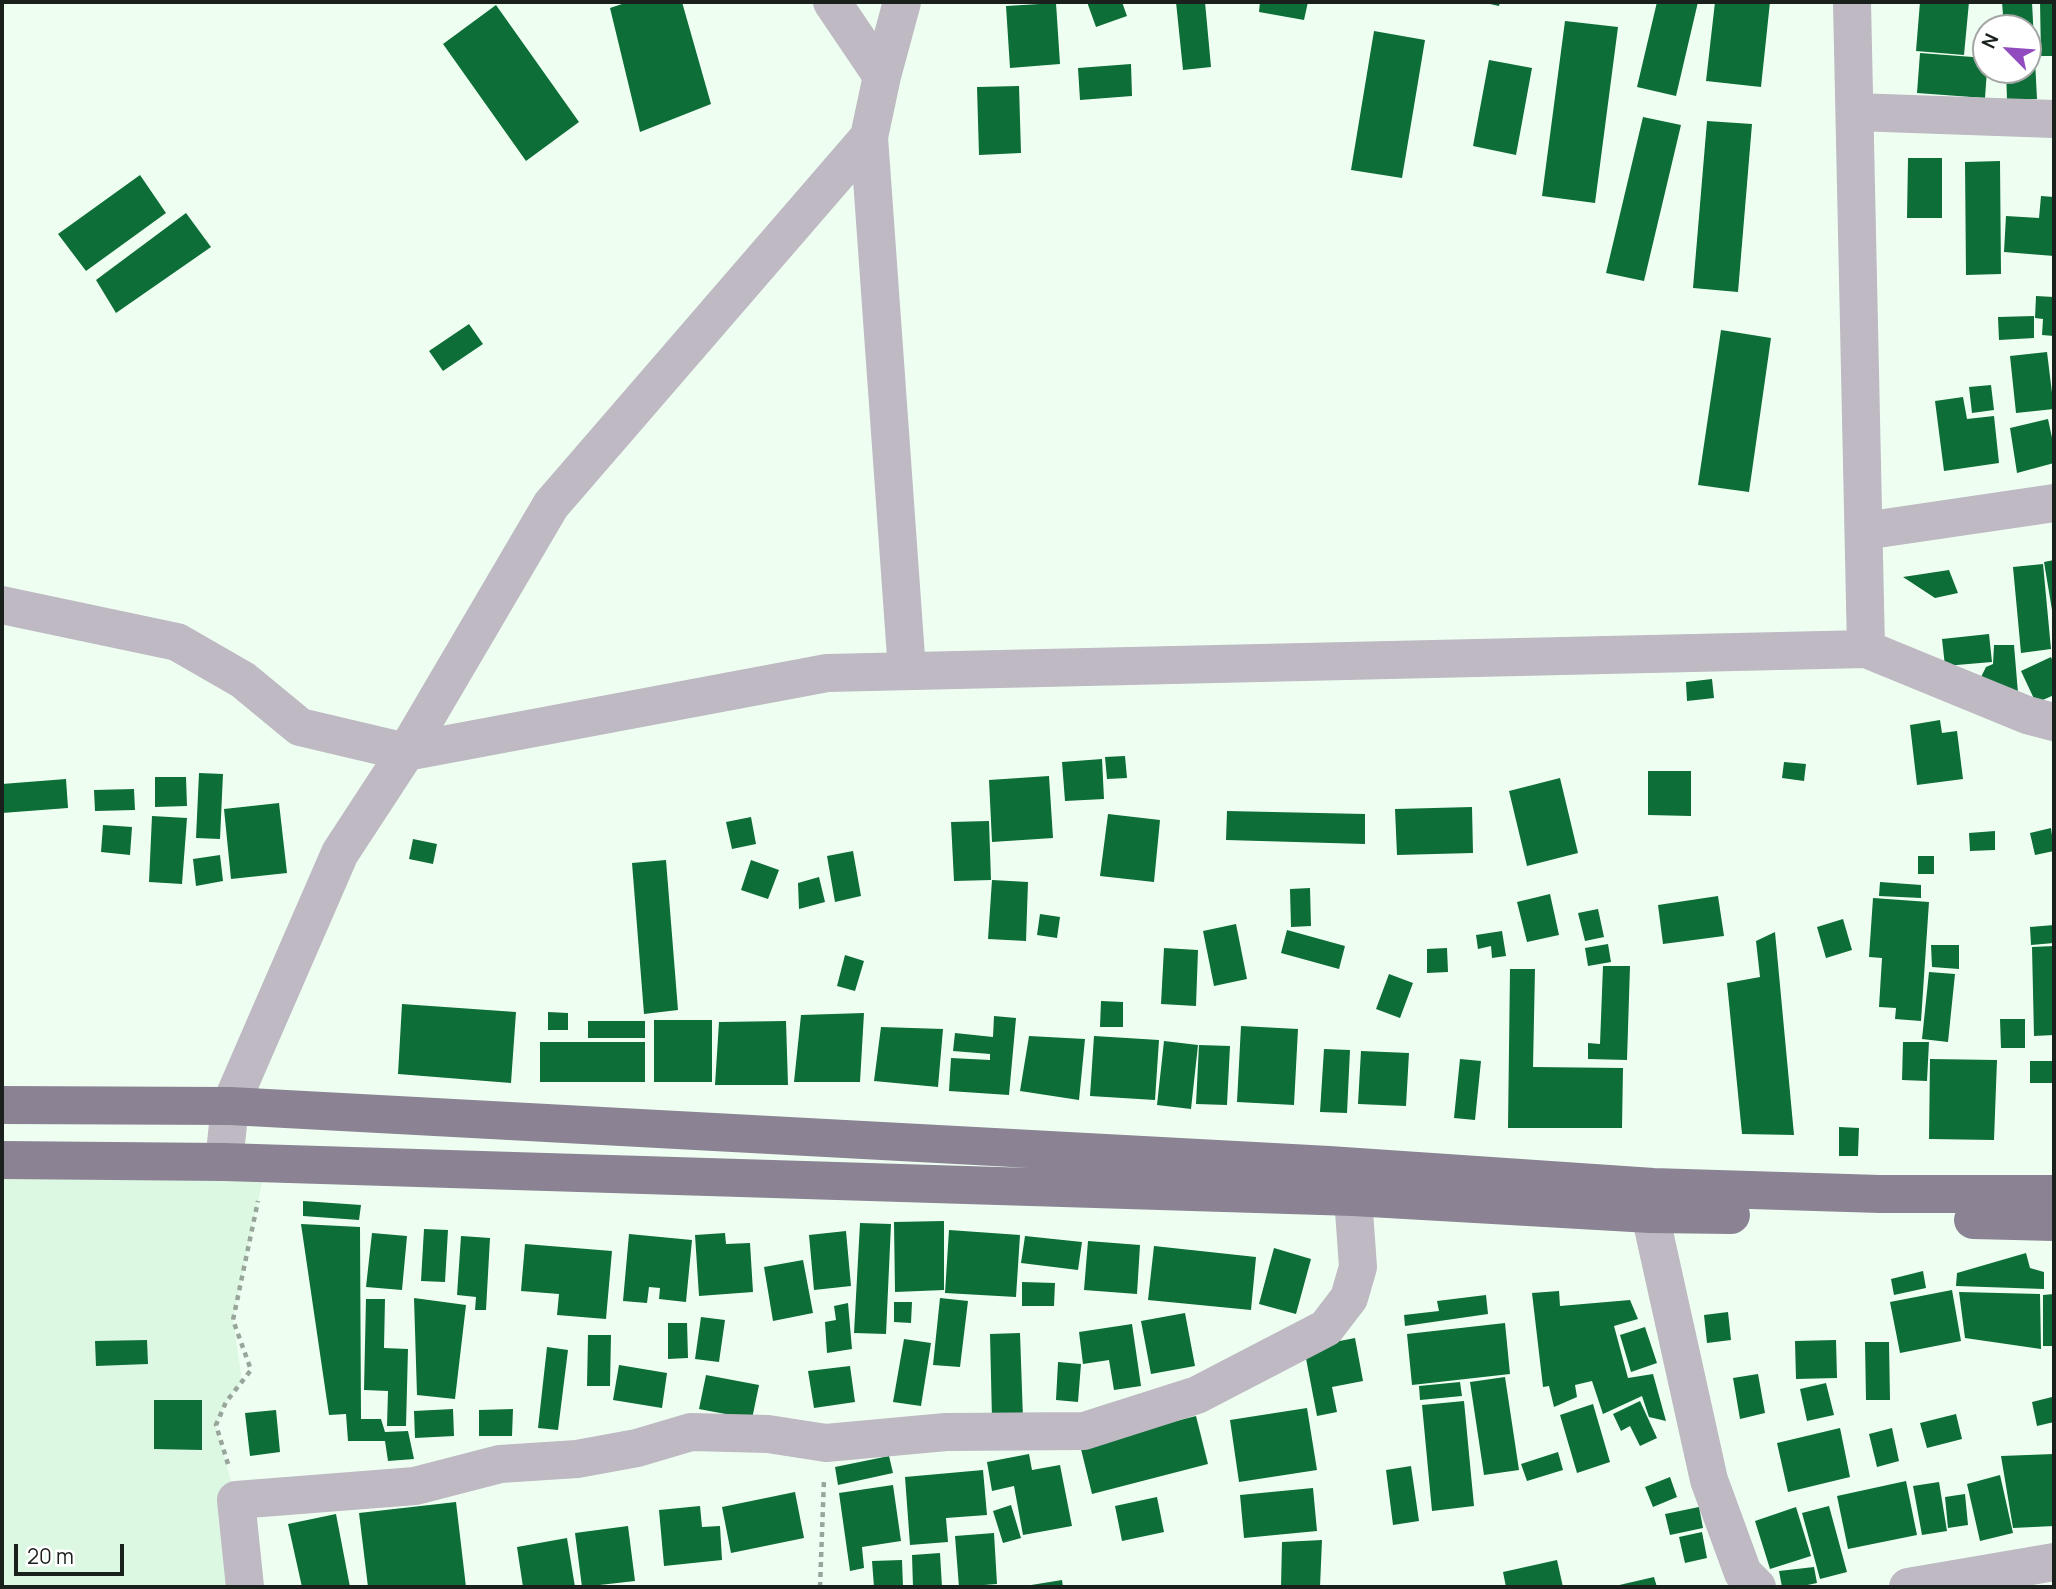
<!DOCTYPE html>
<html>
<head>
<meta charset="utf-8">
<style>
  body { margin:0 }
  #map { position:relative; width:2056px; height:1589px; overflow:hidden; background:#eefff2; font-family:Manrope,sans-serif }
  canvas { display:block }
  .frame { position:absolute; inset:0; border:4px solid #1a211c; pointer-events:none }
  .north { position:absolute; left:1972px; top:14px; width:70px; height:70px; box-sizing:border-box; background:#fff; border:2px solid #a3a6a4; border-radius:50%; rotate:295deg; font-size:19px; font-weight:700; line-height:28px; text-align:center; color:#1a211c }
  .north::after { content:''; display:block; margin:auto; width:24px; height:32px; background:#914bbe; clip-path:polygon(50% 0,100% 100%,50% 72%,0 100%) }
  .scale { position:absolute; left:14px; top:1544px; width:110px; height:32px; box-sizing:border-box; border:4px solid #1a211c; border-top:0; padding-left:9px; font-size:21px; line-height:24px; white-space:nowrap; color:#1a211c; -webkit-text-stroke:5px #fff; paint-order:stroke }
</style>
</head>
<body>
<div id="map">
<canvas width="2056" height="1589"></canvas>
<div class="frame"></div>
<div class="north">N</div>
<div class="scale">20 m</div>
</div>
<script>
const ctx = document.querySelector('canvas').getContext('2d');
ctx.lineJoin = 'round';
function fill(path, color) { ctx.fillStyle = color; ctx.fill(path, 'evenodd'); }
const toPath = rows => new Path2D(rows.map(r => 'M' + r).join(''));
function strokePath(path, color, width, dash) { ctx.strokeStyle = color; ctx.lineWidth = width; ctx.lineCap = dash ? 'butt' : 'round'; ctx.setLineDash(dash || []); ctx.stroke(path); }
fill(toPath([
  [2,1161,266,1163,233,1320,242,1381,226,1402,216,1425,236,1500,247,1587,2,1587]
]), '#dcf7e2');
fill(toPath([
  [628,2,682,2,711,104,640,132,610,8],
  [1087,2,1122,2,1127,16,1096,27],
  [1176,2,1205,2,1211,67,1183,70],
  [1260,2,1308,2,1304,20,1259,12],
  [1481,2,1500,2,1499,6],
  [1657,2,1698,2,1676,96,1637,87],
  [1715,2,1770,2,1761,87,1706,81],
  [1920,2,1969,2,1964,55,1916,51],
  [2002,2,2032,2,2037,99,2007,100,2006,70,2028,70,2028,28,2004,28],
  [2040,2,2054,2,2054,56,2041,56],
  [1056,3,1060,64,1010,68,1006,6],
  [496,5,579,122,526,161,443,44],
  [1565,21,1618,27,1595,203,1542,196],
  [1374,31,1425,40,1402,178,1351,170],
  [1920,53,1986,58,1987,70,1985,98,1917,93],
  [1489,60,1532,68,1516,155,1473,146],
  [1131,64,1132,96,1080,100,1078,68],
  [1019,86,1021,153,979,155,977,87],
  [1643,117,1681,125,1644,281,1606,273],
  [1707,121,1752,124,1738,292,1693,288],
  [1908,158,1942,158,1942,218,1907,218],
  [2000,161,2001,274,1966,275,1965,162],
  [140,175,166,213,86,271,58,234],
  [2041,196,2054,197,2054,256,2004,252,2006,216,2039,218],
  [186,213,211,247,116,313,96,280],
  [2036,296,2054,297,2054,336,2042,335,2043,319,2035,318],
  [2034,316,2034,338,1999,340,1998,317],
  [469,324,483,344,443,371,429,351],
  [1721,330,1771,338,1749,492,1698,485],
  [2047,352,2054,409,2016,413,2010,356],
  [1991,385,1994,410,1972,413,1969,387],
  [1963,397,1967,419,1994,416,1999,463,1944,471,1935,401],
  [2048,419,2054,447,2054,463,2017,473,2010,428],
  [2054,560,2054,615,2053,616,2044,562],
  [2043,564,2051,649,2021,653,2013,567],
  [1949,570,1958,593,1935,598,1903,577],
  [1989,634,1992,662,1945,666,1942,639],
  [1994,645,2014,645,2018,693,1980,679,1986,667,1993,664],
  [2051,657,2054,664,2054,695,2036,703,2021,671],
  [1712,679,1714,698,1687,701,1686,682],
  [1940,720,1942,733,1957,731,1963,779,1917,785,1910,725],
  [1125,756,1127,778,1107,779,1105,757],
  [1102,759,1104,799,1065,801,1062,762],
  [1784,762,1806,764,1804,781,1782,778],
  [1648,771,1691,771,1691,816,1648,815],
  [199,773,223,774,220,839,196,838],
  [1049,776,1053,838,992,842,989,780],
  [155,777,186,777,187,806,155,807],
  [1560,778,1578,853,1527,866,1509,791],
  [66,779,68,808,2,813,2,784],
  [134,789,135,810,95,811,94,790],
  [279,803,287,873,231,879,224,809],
  [1472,807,1473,853,1397,855,1395,809],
  [1227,811,1365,814,1365,844,1226,840],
  [1108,814,1160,820,1154,882,1100,876],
  [152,816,187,818,182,884,149,882],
  [751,817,756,844,732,849,726,822],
  [989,821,991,880,954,881,951,822],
  [103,825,132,827,130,855,101,852],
  [2051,828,2054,851,2035,855,2030,833],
  [1995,831,1995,850,1970,851,1969,833],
  [413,839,437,844,433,864,409,859],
  [853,851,861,896,835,902,827,856],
  [220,855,223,881,196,886,193,859],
  [1918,856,1934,856,1934,874,1918,874],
  [666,860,678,1010,644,1014,632,863],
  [751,860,779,870,768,899,741,890],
  [819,877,825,902,799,909,798,883],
  [992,880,1028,882,1026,941,988,939],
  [1880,882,1921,885,1921,898,1879,896],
  [1310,888,1311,926,1291,927,1290,889],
  [1550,894,1559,935,1527,942,1517,902],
  [1718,896,1724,936,1663,944,1658,905],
  [1873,898,1929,902,1921,1021,1895,1019,1896,1008,1879,1007,1882,958,1869,957],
  [1598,909,1604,937,1585,941,1578,913],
  [1040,914,1060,917,1057,938,1037,935],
  [1843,919,1852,950,1826,958,1817,927],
  [1236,924,1247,979,1214,986,1203,931],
  [2054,925,2054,943,2031,945,2030,927],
  [1287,930,1345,946,1339,969,1281,953],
  [1502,931,1506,956,1492,958,1491,946,1478,949,1476,935],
  [1775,932,1794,1135,1742,1134,1727,983,1760,977,1756,941],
  [1608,944,1611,962,1588,966,1585,948],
  [1931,945,1959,945,1959,969,1932,967],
  [2054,946,2054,1035,2034,1036,2032,947],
  [1164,948,1198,950,1196,1006,1161,1004],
  [1447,948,1448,972,1427,973,1427,949],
  [845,955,864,961,855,991,837,986],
  [1603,966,1630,966,1627,1060,1588,1059,1588,1043,1600,1044],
  [1510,969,1535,969,1533,1067,1623,1068,1622,1128,1508,1128],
  [1929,972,1955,974,1948,1042,1922,1039],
  [1389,974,1413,983,1400,1018,1376,1009],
  [1101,1001,1123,1002,1123,1027,1100,1027],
  [402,1004,516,1012,511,1083,398,1074],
  [548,1012,568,1013,568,1030,548,1030],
  [864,1013,860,1082,794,1082,801,1015],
  [994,1016,1016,1018,1009,1095,949,1091,951,1058,990,1060,990,1054,953,1051,955,1033,993,1037],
  [2000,1019,2025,1019,2025,1048,2001,1048],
  [654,1020,712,1020,712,1082,654,1082],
  [588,1021,645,1021,645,1038,588,1038],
  [786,1021,788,1085,715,1085,719,1022],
  [1241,1026,1298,1029,1294,1105,1237,1102],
  [881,1027,943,1029,938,1087,874,1081],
  [1029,1036,1085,1039,1079,1100,1020,1091],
  [1094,1036,1159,1040,1155,1100,1090,1096],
  [1164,1041,1198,1045,1191,1109,1157,1105],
  [540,1042,645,1042,645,1082,540,1082],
  [1903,1042,1929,1042,1927,1081,1902,1080],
  [1199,1045,1230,1046,1227,1105,1196,1104],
  [1324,1049,1350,1050,1347,1113,1320,1112],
  [1361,1051,1409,1053,1406,1106,1358,1104],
  [1460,1059,1481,1061,1475,1120,1454,1118],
  [1930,1059,1997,1060,1994,1140,1929,1139],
  [2030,1061,2054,1061,2054,1083,2030,1083],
  [1839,1127,1859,1128,1858,1156,1839,1156],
  [303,1201,361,1205,359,1220,303,1216],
  [944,1221,944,1290,895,1292,894,1222],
  [860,1223,891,1224,886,1334,854,1333],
  [301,1224,360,1227,361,1419,381,1419,385,1432,408,1431,414,1459,388,1461,385,1441,348,1441,346,1414,329,1415],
  [424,1229,448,1230,445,1282,421,1281],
  [949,1230,1020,1235,1016,1297,945,1293],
  [846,1231,851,1286,814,1290,809,1235],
  [372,1233,407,1236,402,1290,366,1287],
  [725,1233,726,1244,750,1243,753,1292,699,1296,695,1235],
  [629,1234,692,1240,686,1302,659,1299,660,1288,649,1287,647,1303,623,1301],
  [461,1236,490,1238,486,1310,475,1310,476,1297,457,1295],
  [1025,1236,1082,1242,1078,1270,1021,1263],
  [1088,1241,1140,1245,1137,1294,1084,1290],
  [525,1244,612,1251,606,1319,557,1315,559,1294,521,1291],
  [1154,1246,1256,1257,1251,1310,1148,1300],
  [1274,1248,1311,1259,1296,1314,1259,1304],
  [2026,1253,2030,1268,2044,1272,2044,1289,1956,1286,1957,1273],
  [803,1260,813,1313,773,1321,764,1267],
  [1923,1271,1926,1288,1894,1295,1891,1279],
  [1022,1282,1055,1283,1054,1306,1022,1306],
  [1952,1290,1961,1341,1900,1353,1890,1302],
  [1559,1291,1560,1306,1630,1300,1638,1319,1614,1326,1628,1378,1653,1374,1666,1421,1649,1417,1642,1396,1603,1414,1592,1381,1575,1385,1577,1397,1554,1407,1549,1386,1543,1387,1532,1293],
  [1959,1292,2040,1294,2041,1349,1965,1338],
  [2054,1294,2054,1346,2043,1346,2043,1295],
  [1486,1295,1488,1314,1405,1326,1404,1315,1439,1311,1437,1301],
  [414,1298,466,1305,455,1399,417,1395],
  [940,1298,968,1301,960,1367,933,1365],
  [366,1299,385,1299,384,1348,408,1349,406,1426,387,1426,388,1391,364,1390],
  [894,1302,912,1302,911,1323,894,1322],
  [848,1303,852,1349,827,1353,825,1322,836,1320,834,1306],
  [1728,1312,1731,1340,1707,1343,1704,1315],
  [1185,1313,1195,1366,1151,1374,1141,1321],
  [701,1317,725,1320,719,1362,695,1359],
  [668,1323,687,1323,688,1358,668,1359],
  [1505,1323,1510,1374,1412,1385,1407,1334],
  [1132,1324,1141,1386,1114,1390,1109,1360,1083,1364,1079,1332],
  [1645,1327,1657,1363,1631,1372,1620,1335],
  [1020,1333,1023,1419,992,1420,990,1334],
  [588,1335,611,1335,610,1386,587,1386],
  [1355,1338,1363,1381,1332,1387,1337,1412,1317,1416,1304,1348],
  [904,1339,931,1343,921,1406,893,1402],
  [147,1340,148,1364,96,1366,95,1341],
  [1836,1340,1837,1378,1796,1379,1795,1341],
  [1865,1342,1889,1342,1890,1400,1866,1400],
  [547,1347,568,1350,558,1430,538,1428],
  [1058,1362,1081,1364,1078,1402,1056,1400],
  [619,1365,667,1373,662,1408,613,1400],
  [850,1366,855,1402,814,1408,808,1371],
  [1758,1374,1765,1413,1740,1419,1733,1378],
  [706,1375,759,1385,752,1419,699,1409],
  [1505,1377,1519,1470,1484,1475,1470,1382],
  [1460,1382,1462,1396,1420,1400,1419,1386],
  [1826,1383,1834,1415,1807,1421,1800,1389],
  [2052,1397,2054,1422,2037,1426,2032,1402],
  [154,1400,202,1400,202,1450,154,1449],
  [1464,1401,1474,1506,1432,1511,1422,1405],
  [1640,1401,1657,1438,1640,1446,1630,1426,1621,1431,1613,1414],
  [1593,1404,1610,1462,1577,1473,1560,1415],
  [1307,1408,1317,1470,1239,1482,1230,1420],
  [453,1409,454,1436,415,1438,414,1411],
  [513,1409,512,1436,479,1436,479,1410],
  [276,1410,280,1452,250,1456,245,1413],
  [1956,1414,1962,1439,1927,1448,1920,1423],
  [1196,1416,1208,1464,1092,1494,1080,1445],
  [1840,1428,1850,1477,1788,1492,1777,1443],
  [1892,1428,1899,1461,1877,1467,1869,1434],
  [1558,1452,1563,1470,1527,1481,1521,1464],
  [1029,1454,1032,1470,1060,1465,1072,1526,1023,1535,1014,1486,992,1491,987,1462],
  [2054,1454,2054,1526,2013,1528,2001,1456],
  [889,1456,893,1473,838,1485,835,1467],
  [1411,1466,1419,1521,1393,1525,1386,1470],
  [983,1470,987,1515,946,1518,948,1542,910,1545,905,1477],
  [2000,1475,2013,1533,1980,1541,1967,1484],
  [1670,1477,1677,1497,1653,1507,1645,1487],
  [1906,1481,1917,1535,1848,1549,1837,1496],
  [1939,1482,1947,1531,1922,1535,1913,1486],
  [893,1485,901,1541,862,1547,864,1568,850,1571,839,1493],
  [1313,1488,1317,1531,1244,1538,1240,1495],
  [795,1492,804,1538,731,1553,722,1507],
  [1965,1494,1968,1525,1948,1528,1945,1497],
  [1157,1497,1164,1532,1122,1541,1115,1506],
  [456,1502,466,1587,368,1587,359,1513],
  [1011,1505,1021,1538,1003,1543,993,1511],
  [700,1506,702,1527,720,1526,722,1560,664,1566,659,1510],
  [1829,1506,1847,1572,1820,1579,1802,1513],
  [1699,1507,1703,1528,1670,1535,1665,1514],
  [1796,1507,1811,1556,1770,1569,1755,1521],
  [336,1514,350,1587,302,1587,288,1524],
  [628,1526,635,1581,582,1587,575,1533],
  [1702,1532,1707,1558,1685,1563,1679,1537],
  [994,1533,997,1584,959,1587,955,1536],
  [567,1538,575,1587,523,1587,517,1547],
  [1322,1540,1320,1587,1281,1587,1282,1542],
  [940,1553,942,1587,913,1587,912,1555],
  [902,1560,903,1587,874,1587,872,1561],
  [1557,1560,1563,1587,1506,1587,1503,1572],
  [1814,1567,1817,1583,1798,1587,1782,1587,1779,1571],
  [1654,1577,1657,1587,1615,1587,1615,1586],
  [1062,1580,1063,1587,1025,1587,1025,1586]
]), '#0e6e38');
strokePath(toPath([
  [228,1464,216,1425,226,1402,251,1370,233,1320,258,1201],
  [820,1587,824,1479]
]), '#98a59b', 4.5, [5, 5]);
strokePath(toPath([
  [1852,2,1866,649],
  [882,76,902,2],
  [1855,112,2054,119],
  [869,137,907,671],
  [1864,531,2054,503],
  [2,605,177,642,243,680,300,727,406,752,551,505,869,137,882,76,832,2],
  [224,1162,230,1106,340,853,406,752,827,673,1866,649,2027,715,2054,722],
  [1650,1214,1709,1480,1743,1573,1757,1587],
  [245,1587,236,1500,415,1486,500,1464,577,1459,637,1448,691,1432,768,1434,826,1443,946,1432,1084,1431,1197,1395,1326,1328,1349,1298,1358,1267,1353,1197,1335,1172],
  [1908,1587,2054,1562]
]), '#beb9c2', 38);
strokePath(toPath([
  [2,1105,230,1106,1329,1165,1653,1187,1880,1194,2054,1194],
  [2,1160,224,1162,1353,1197,1650,1214,1731,1215],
  [1973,1220,2054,1222]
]), '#8b8393', 38);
</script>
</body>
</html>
